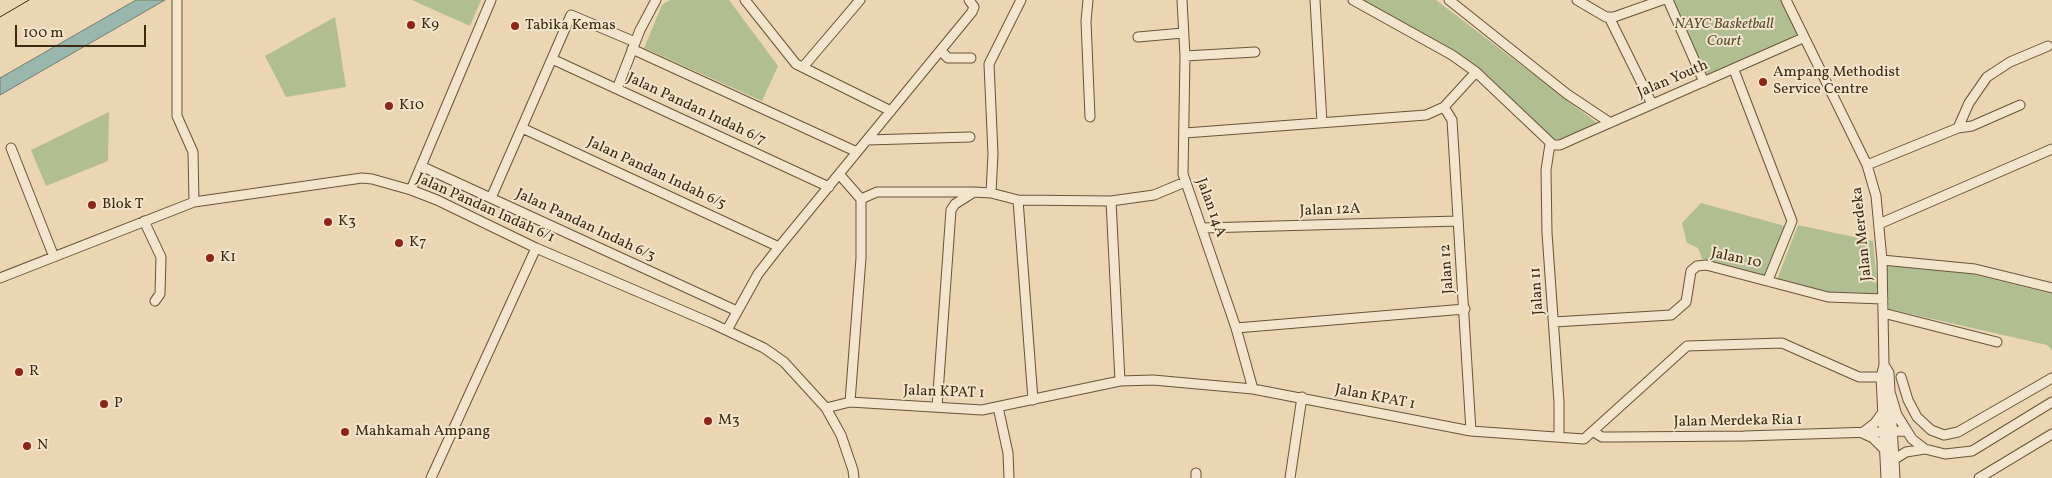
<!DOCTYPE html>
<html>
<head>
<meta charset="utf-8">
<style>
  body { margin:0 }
  #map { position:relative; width:2052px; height:478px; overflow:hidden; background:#ebd5b2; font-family:Vollkorn,serif }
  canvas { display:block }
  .scale { position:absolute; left:15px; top:25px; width:131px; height:22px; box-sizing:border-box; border:2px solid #3c2910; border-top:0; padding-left:6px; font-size:15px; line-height:18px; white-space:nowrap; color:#3c2910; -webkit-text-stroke:4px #f2e4cd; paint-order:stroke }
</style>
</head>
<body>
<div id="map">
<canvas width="2052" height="478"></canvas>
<div class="scale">100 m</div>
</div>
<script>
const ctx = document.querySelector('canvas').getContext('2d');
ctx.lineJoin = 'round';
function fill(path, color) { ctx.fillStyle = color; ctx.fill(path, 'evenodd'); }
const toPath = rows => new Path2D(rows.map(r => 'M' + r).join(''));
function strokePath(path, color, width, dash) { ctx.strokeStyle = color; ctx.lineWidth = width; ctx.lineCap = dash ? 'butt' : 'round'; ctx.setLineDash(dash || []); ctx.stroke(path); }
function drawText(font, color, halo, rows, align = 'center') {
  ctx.font = font + ' Vollkorn,serif'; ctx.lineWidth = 4; ctx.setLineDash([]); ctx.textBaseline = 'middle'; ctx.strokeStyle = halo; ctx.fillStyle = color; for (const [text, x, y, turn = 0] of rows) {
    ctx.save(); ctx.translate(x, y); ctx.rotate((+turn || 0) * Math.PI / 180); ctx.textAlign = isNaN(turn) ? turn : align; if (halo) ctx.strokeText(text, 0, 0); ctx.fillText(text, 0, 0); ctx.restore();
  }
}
fill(toPath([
  [412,0,481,0,470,26],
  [670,0,729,0,778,66,762,101,644,48,662,5],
  [1362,0,1436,0,1597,123,1561,140,1552,139,1478,67],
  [1672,0,1783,0,1797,34,1735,67,1706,79],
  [335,17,346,87,286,97,265,56],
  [109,112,108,161,46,186,31,150],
  [1701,203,1785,226,1765,276,1702,259,1698,248,1687,243,1682,223],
  [1798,225,1873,241,1878,295,1829,295,1777,280],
  [1887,266,1956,270,2052,294,2052,350,2047,345,1889,309]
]), '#b1be91');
const water = toPath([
  [136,0,165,0,0,95,0,78,136,0]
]);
fill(water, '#98b8ae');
strokePath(water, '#737f6f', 1);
const minor = toPath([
  [177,0,177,116,193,152,194,202],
  [745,0,796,64,891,111],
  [1088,0,1086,21,1090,117],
  [1182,0,1185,56,1183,174,1236,328,1253,389],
  [1315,0,1322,123],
  [1353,0,1452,55,1476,72,1553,145,1560,145,1580,136,1803,38],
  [1449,0,1567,94,1609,122],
  [1577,0,1606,17,1614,17,1662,0],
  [1668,0,1704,82],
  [1786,0,1867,165,1876,196,1882,260,1884,365,1881,377,1886,478],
  [1609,17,1652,104],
  [1138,37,1183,33],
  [632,49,857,152],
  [941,51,948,58,971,58],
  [1185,56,1255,52],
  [552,59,829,187],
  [803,67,860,0],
  [1734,70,1792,221,1768,280],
  [617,89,640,30,656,0],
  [1444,107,1452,120,1471,431],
  [522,128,779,247],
  [1958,128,1972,126,2020,105],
  [1185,133,1426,115,1444,107,1476,72],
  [867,140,970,137],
  [1550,144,1546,170,1547,233,1559,402,1559,437],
  [11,148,54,257],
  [1867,165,1958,128,1969,103,1987,77,2010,62,2048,46],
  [421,166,737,311],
  [839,174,861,199,877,192,974,192,991,193,1018,200,1111,201,1154,195,1185,182],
  [411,190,491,0],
  [991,193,993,154,989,64,1021,0],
  [491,198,571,15,635,42],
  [1018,200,1033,400],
  [1111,201,1120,381],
  [144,221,161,257,160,294,155,301],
  [1879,224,2052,149],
  [1203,228,1458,221],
  [1882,260,1975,269,2052,288],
  [0,278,194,202,362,178,372,179,411,190,437,200,536,248,711,323,764,348,784,362,826,408,841,435,853,470,854,478],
  [1883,313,1997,342],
  [1554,322,1671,315,1686,302,1691,271,1697,266,1706,265,1828,297,1883,299],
  [1236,328,1465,309],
  [727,330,758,274,779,247,972,12,974,7,969,0],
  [1884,365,1889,373,1895,478],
  [1901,377,1908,400,1917,417,1931,430,1944,435,1958,432,2052,378],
  [1891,395,1897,415,1912,439,1925,449,1945,454,1972,451,2052,402],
  [850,402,861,258,861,199],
  [937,407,951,210,955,204,974,192],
  [998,407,1008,453,1009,478],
  [826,408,850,402,982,410,1120,381,1153,380,1253,389,1471,431,1584,439,1687,346,1782,343,1859,377,1881,377],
  [1594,432,1602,437,1615,437,1744,436,1905,431],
  [1862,433,1875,423,1883,412],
  [1864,434,1873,438,1885,450],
  [1895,459,1906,452,1925,449],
  [431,478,536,248],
  [1196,478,1196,473],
  [1290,478,1302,397],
  [1979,478,2052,434]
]);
strokePath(minor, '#685438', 11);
strokePath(minor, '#f2e4cd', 9);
strokePath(toPath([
  [0,17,29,0]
]), '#3c2910', 1);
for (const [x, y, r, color] of [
  [411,25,5,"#8f2418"],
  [515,26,5,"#8f2418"],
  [1763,82,5,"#8f2418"],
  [389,106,5,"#8f2418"],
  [92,205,5,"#8f2418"],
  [328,222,5,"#8f2418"],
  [399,243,5,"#8f2418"],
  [210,258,5,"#8f2418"],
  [19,372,5,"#8f2418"],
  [104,404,5,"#8f2418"],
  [708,421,5,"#8f2418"],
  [345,432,5,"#8f2418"],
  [27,446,5,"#8f2418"]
]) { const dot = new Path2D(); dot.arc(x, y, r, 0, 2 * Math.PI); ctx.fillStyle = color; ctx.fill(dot); strokePath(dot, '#f2e4cd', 2); }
drawText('15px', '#3c2910', '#f2e4cd', [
  ["K9",421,25],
  ["Tabika Kemas",525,26],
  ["Ampang Methodist",1773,73],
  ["Service Centre",1773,90],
  ["K10",399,106],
  ["Blok T",102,205],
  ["K3",338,222],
  ["K7",409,243],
  ["K1",220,258],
  ["R",29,372],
  ["P",114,404],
  ["M3",718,421],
  ["Mahkamah Ampang",355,432],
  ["N",37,446]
], 'left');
drawText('italic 15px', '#594e30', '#f2e4cd', [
  ["NAYC Basketball",1724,25],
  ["Court",1724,42]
]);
drawText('15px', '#3c2910', '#f2e4cd', [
  ["Jalan Youth",1673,80,-23],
  ["Jalan Pandan Indah 6/7",696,110,25],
  ["Jalan Pandan Indah 6/5",656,174,25],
  ["Jalan 14A",1210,208,70],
  ["Jalan Pandan Indah 6/1",485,209,24],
  ["Jalan 12A",1330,211,-2],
  ["Jalan Pandan Indah 6/3",585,226,25],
  ["Jalan Merdeka",1863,234,-96],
  ["Jalan 10",1736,259,12],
  ["Jalan 12",1448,269,-94],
  ["Jalan 11",1538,291,-94],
  ["Jalan KPAT 1",944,393,2],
  ["Jalan KPAT 1",1375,398,11],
  ["Jalan Merdeka Ria 1",1738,422,-1]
]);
</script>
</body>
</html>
